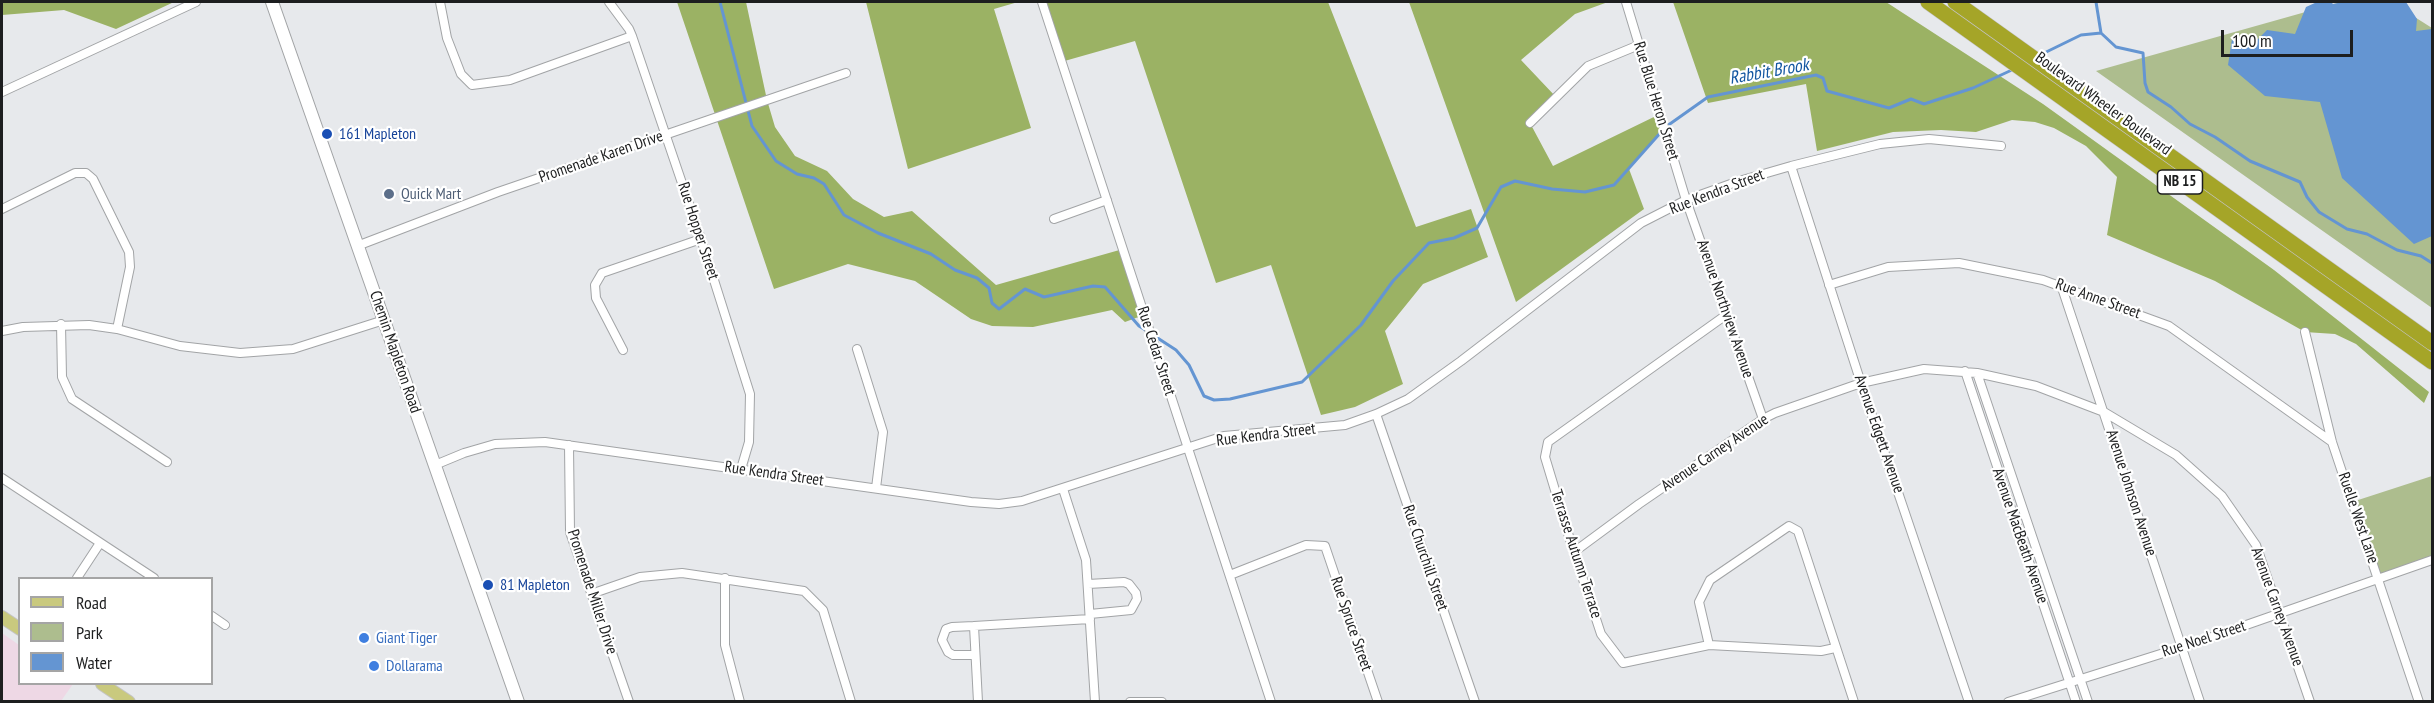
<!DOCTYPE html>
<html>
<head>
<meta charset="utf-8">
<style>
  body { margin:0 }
  #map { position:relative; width:2434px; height:703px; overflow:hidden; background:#e7e9ec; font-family:"PT Sans Narrow",sans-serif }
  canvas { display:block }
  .frame { position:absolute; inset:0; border:3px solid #1d1e1f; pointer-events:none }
  .legend { position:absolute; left:18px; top:577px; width:195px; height:108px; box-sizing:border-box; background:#fff; border:2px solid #a5a5a5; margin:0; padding:8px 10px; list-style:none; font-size:18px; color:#1d1e1f }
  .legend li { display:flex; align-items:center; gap:12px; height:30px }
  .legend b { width:30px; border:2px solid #a5a5a5 }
  .scale { position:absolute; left:2221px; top:30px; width:132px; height:27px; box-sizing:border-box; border:3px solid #1d1e1f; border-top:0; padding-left:8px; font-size:18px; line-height:21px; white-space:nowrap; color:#1d1e1f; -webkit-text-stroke:4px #fff; paint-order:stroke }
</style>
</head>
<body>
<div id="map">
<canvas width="2434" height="703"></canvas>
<div class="frame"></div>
<ul class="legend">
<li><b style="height:8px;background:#c9c97e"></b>Road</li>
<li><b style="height:16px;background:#adbd8e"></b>Park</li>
<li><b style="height:16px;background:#6495d2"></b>Water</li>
</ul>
<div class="scale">100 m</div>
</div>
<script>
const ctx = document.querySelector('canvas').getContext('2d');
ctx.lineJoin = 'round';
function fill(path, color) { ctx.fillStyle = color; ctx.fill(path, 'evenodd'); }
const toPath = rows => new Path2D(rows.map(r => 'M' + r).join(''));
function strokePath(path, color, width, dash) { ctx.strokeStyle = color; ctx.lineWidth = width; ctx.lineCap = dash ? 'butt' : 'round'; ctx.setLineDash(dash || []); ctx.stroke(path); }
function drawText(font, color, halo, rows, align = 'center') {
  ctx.font = font + ' "PT Sans Narrow",sans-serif'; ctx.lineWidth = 4.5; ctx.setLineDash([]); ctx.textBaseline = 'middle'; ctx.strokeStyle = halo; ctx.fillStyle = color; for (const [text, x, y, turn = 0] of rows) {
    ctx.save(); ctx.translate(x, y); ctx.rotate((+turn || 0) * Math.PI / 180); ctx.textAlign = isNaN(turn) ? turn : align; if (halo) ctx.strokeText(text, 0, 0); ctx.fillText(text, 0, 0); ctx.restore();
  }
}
fill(toPath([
  [2,633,19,645,20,684,73,684,61,701,2,701]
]), '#eed8e5');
fill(toPath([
  [2341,2,2391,2,2432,28,2432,308,2096,71],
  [2432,476,2432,560,2379,579,2352,502]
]), '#adbd8e');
fill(toPath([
  [2,2,174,2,116,29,64,10,2,15],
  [677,2,746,2,767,100,775,127,795,156,827,171,853,199,884,217,912,211,996,285,1123,249,1144,315,1125,322,1112,310,1033,327,992,326,971,319,915,281,848,264,774,289],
  [866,2,1018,2,994,9,1031,128,908,169],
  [1042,2,1328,2,1416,227,1471,209,1488,257,1423,284,1385,331,1403,384,1355,407,1321,415,1271,265,1216,283,1135,41,1061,62],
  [1409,2,1608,2,1575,14,1521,60,1556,97,1530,123,1553,166,1660,114,1665,128,1629,169,1644,209,1516,302],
  [1673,2,1886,2,2043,104,2274,270,2429,392,2424,403,2356,344,2335,334,2305,332,2215,281,2107,235,2117,177,2086,146,2054,128,2035,122,2012,120,1976,132,1941,130,1893,132,1817,151,1806,84,1708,103]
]), '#9bb264');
fill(toPath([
  [2317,2,2331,2,2333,4,2343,2,2406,2,2417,19,2416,31,2432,29,2432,236,2414,244,2342,178,2320,102,2265,96,2228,65,2232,39,2256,41,2267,30,2295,34,2306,7]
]), '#6495d2');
strokePath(toPath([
  [720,2,752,126,776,161,797,174,814,178,824,184,844,215,878,233,931,254,955,270,977,278,989,288,992,303,999,309,1025,289,1044,297,1093,286,1105,287,1139,326,1147,331],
  [2096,2,2101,33,2116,47,2143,53,2145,83,2148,92,2171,107,2190,124,2215,137,2250,161,2300,182,2307,197,2319,212,2347,229,2367,234,2397,250,2421,256,2432,263],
  [2038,56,2081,35,2101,33],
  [1667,126,1708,97,1816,75,1823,78,1827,91,1889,108,1911,99,1924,104,1973,88,2014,69],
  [1153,335,1176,350,1189,365,1204,396,1214,400,1230,399,1302,382,1361,325,1393,281,1429,243,1454,238,1477,228,1501,187,1515,181,1552,189,1585,192,1614,185,1662,131]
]), '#6495d2', 3);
const street = toPath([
  [440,2,447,38,461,74,472,85,510,80,632,36],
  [609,2,629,29,632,36,701,239,750,394,749,442,741,469],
  [1042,2,1271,702],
  [1626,2,1686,200,1763,419],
  [2,92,196,2],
  [1530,123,1588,66,1639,45],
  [1791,166,1861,383,1969,702],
  [2,209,75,173,86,173,93,179,129,252,130,267,117,329],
  [1054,219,1107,200],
  [357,246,498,192,846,73],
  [1829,285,1888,267,1959,263,2043,280,2169,326,2332,442],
  [2061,285,2200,702],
  [1726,315,1548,442,1545,457,1571,543,1601,634,1623,663,1709,645,1821,651,1835,648],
  [61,324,62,377,72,399,167,462],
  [2,331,23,327,89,325,117,329,180,346,240,353,293,349,384,320],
  [2305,332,2332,442,2419,702],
  [857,349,883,432,876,488],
  [623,350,596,298,595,285,602,273,701,239],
  [1965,371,2076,702],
  [1977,373,2088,702],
  [1376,414,1475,702],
  [569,445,570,532,629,702],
  [435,465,464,453,495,444,545,442,971,502,999,504,1022,501,1224,436,1345,425,1376,414,1408,399,1461,361,1641,223,1686,200,1739,181,1791,166,1880,144,1929,139,2001,146],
  [2,478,154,578],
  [1063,489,1086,560,1095,702],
  [1574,552,1639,504,1763,419,1775,413,1861,383,1924,369,1977,373,2036,386,2104,412,2176,455,2222,496,2256,545,2310,702],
  [1230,575,1306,545,1325,546,1378,702],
  [77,578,100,543],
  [725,578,725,645,740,702],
  [1088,584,1124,582,1129,584,1136,593,1137,599,1131,610,1090,614],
  [591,594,640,577,682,573,804,591,823,610,851,702],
  [212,616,225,625],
  [974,626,952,627,946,629,942,640,948,652,953,655,975,655],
  [1709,645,1699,602,1710,580,1789,526,1798,531,1854,702],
  [978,702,974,626,1090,619],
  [1130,702,1162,702],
  [2008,702,2189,645,2432,560]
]);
const secondary = toPath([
  [272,2,518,702]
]);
const primary = toPath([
  [2,617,20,629],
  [102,684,129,702]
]);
const highway = toPath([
  [1928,2,2432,362],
  [1955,2,2432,343]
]);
strokePath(street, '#a2a4a6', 10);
strokePath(secondary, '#a2a4a6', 14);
strokePath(primary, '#c4c4c5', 14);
strokePath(highway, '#c4c4c5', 16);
strokePath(street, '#fff', 8);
strokePath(secondary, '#fff', 12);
strokePath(primary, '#c9c97e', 12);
strokePath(highway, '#a5a528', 15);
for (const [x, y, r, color] of [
  [327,134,6,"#1a4fb4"],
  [389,194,6,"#5c6f8a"],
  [488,585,6,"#1a4fb4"],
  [364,638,6,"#3f7fe0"],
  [374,666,6,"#3f7fe0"]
]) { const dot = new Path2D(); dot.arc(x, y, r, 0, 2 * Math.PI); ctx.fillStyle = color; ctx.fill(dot); strokePath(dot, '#fff', 2); }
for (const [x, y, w] of [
  [2180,182,45]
]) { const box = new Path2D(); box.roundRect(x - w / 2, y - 12, w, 24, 4.5); ctx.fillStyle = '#fff'; ctx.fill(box); strokePath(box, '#1d1e1f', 1.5); }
drawText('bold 15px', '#1d1e1f', null, [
  ["NB 15",2180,182]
]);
drawText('16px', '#1d1e1f', '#fff', [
  ["Rue Blue Heron Street",1656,101,73],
  ["Boulevard Wheeler Boulevard",2103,104,36],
  ["Promenade Karen Drive",601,157,-19],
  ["Rue Kendra Street",1717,192,-21],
  ["Rue Hopper Street",698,231,72],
  ["Rue Anne Street",2098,299,20],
  ["Avenue Northview Avenue",1725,309,71],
  ["Rue Cedar Street",1156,351,72],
  ["Chemin Mapleton Road",395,352,71],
  ["Avenue Edgett Avenue",1879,434,71],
  ["Rue Kendra Street",1266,435,-7],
  ["Avenue Carney Avenue",1715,453,-34],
  ["Rue Kendra Street",774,474,8],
  ["Avenue Johnson Avenue",2131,493,72],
  ["Ruelle West Lane",2358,518,71],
  ["Avenue MacBeath Avenue",2020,536,71],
  ["Terrasse Autumn Terrace",1576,554,72],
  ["Rue Churchill Street",1425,558,71],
  ["Promenade Miller Drive",592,592,72],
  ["Avenue Carney Avenue",2277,607,70],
  ["Rue Spruce Street",1351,624,71],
  ["Rue Noel Street",2204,639,-18]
]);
drawText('16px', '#164399', '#fff', [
  ["161 Mapleton",339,134],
  ["81 Mapleton",500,585]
], 'left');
drawText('16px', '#4e5e75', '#fff', [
  ["Quick Mart",401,194]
], 'left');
drawText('16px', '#366cbe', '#fff', [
  ["Giant Tiger",376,638],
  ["Dollarama",386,666]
], 'left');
drawText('italic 18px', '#1457a1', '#fff', [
  ["Rabbit Brook",1769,72,-10]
]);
</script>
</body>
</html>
